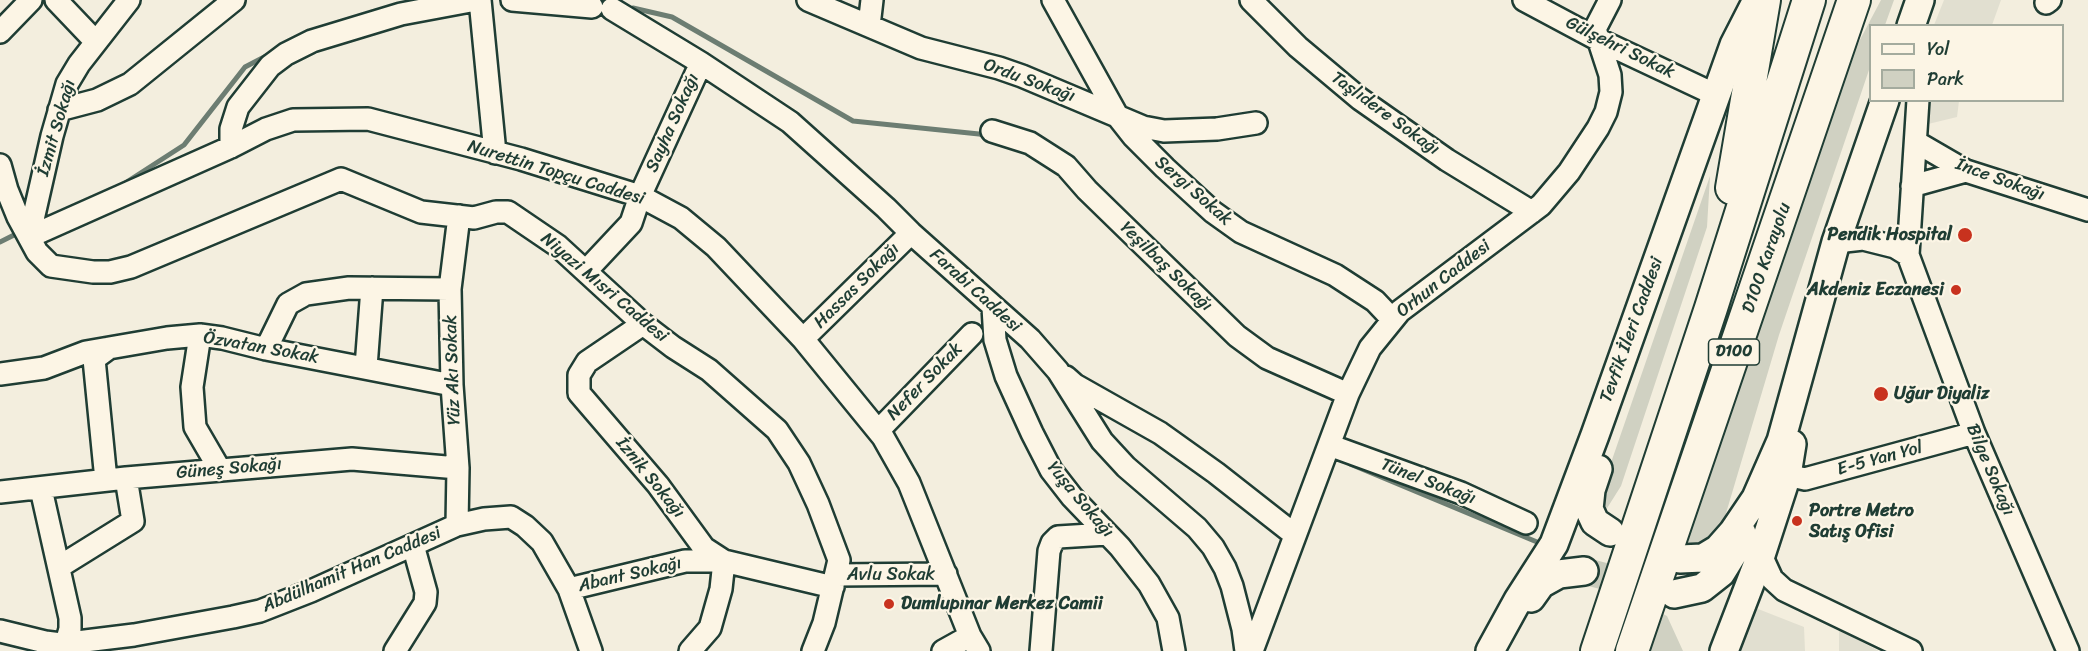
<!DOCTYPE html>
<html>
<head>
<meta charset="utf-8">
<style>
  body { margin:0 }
  #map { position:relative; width:2088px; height:651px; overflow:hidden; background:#f3eede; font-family:Sriracha,sans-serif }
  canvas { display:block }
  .legend { position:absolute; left:1869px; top:24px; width:195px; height:78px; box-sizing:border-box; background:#fcf5e5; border:2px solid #a4ab9e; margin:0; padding:8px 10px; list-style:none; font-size:18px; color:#1f3d34 }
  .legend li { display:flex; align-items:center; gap:12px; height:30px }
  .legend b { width:30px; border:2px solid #a4ab9e }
</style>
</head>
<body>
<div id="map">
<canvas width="2088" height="651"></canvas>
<ul class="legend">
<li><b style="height:8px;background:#fcf5e5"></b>Yol</li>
<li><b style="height:16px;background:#d0d1c2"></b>Park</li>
</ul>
</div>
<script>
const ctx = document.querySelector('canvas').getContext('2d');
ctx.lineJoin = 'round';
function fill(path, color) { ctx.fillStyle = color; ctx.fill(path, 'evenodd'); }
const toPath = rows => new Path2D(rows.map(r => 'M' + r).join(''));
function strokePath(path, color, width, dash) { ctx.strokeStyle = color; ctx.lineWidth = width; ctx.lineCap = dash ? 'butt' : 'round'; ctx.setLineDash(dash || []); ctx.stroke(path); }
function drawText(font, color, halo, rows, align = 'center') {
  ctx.font = font + ' Sriracha,sans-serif'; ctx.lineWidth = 4.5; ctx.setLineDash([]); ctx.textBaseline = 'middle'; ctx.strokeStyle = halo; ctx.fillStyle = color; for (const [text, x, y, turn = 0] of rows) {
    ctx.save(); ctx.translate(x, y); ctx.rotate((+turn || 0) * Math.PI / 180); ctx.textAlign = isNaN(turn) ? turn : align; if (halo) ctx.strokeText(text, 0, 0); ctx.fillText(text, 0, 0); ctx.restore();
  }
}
fill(toPath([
  [1944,0,2001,0,1992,25,1934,25],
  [1926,101,1959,101,1957,117,1924,125],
  [1753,607,1804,627,1805,651,1736,651],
  [1839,630,1879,651,1839,651]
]), '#e1dfd0');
fill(toPath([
  [1881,0,1894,0,1885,25,1870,26,1870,67,1779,335,1724,520,1708,549,1682,549,1834,89],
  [1710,176,1707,227,1621,486,1604,513,1595,509],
  [1655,610,1667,616,1683,651,1641,651]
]), '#d0d1c2');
strokePath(toPath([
  [633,8,672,17,853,121,979,134,988,137],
  [122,185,184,145,245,67,270,54],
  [0,242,16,234],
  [1350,464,1537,542]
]), '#6c7d72', 5);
strokePath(toPath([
  [1584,571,1673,594]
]), '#c9cbbc', 27, [27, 14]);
const minor = toPath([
  [56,0,96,42],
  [480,0,495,153],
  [512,0,592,7],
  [808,0,921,48,999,68,1022,76,1143,127,1164,131,1217,129,1256,123],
  [1053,0,1118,117,1133,136,1165,168,1213,212,1241,232,1335,275,1375,301,1392,319],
  [1251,0,1298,47,1360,99,1447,160,1532,212],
  [1524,0,1597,39,1716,95],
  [2046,3,2050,0],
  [612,9,701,63,790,122,886,208,911,233,1030,339,1058,371,1102,441,1126,467,1197,528,1213,547,1225,568,1232,586,1243,629,1246,651],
  [869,26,872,0],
  [0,32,31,0],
  [59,110,97,100,130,84,234,0],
  [992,131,1030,143,1066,166,1087,190,1237,336,1267,358,1348,394],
  [1916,142,1966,171,2088,210],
  [231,147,231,129,238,107,270,66,286,54,312,41,401,14,476,0],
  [0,165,7,190,18,217,37,252,51,266,93,272,110,272,131,267,341,179,421,212,474,218,496,212,508,212,558,246,643,324,673,347,709,370,777,430,799,463,818,504,839,560,824,623,813,651],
  [1912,186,1966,171],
  [29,237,231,147,266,129,293,120,368,119,521,159,640,196,681,218,716,247,803,339,883,437,909,483,970,636,979,651],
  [29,237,52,136,67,84,79,64,129,0],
  [1836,242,1863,239,1895,247,1908,255,1974,433,2068,651],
  [1908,255,1918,100],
  [586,271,631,223,640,196,701,63],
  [993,307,995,340,1006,376,1032,433,1051,470,1072,497,1120,547,1149,584,1168,618,1174,651],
  [643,324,587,362,579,375,579,393,658,485,704,548,724,561,721,589,710,628,690,651],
  [200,335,192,387,195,427,220,470],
  [803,339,911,233],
  [266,349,288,304,306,294,349,288,450,289],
  [366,367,372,288],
  [0,374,44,368,86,352,109,348,167,338,200,335,222,338,266,349,452,385],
  [1066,377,1075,385,1160,433,1216,473,1295,535],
  [878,431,972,334],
  [1329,445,1461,493,1526,523],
  [1787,475,1805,479,1974,433],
  [106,480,94,359,109,348],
  [41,489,70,618,70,629,66,643,67,651],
  [0,492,126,478,352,459,458,468],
  [457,525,458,468,452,385,450,289,459,216],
  [1761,555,1772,579,1784,590,1911,651],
  [59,567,133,521,126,478],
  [836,575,946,574],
  [569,589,685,561,724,561,833,587],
  [0,631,45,642,61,644,134,635,233,617,260,611,311,591,457,525,484,519,511,517,525,526,542,542,569,589,591,651],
  [395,651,425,603,426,592,413,545],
  [943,651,970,636],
  [1041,651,1049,551,1052,543,1058,537,1107,534],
  [1252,651,1348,394,1370,348,1400,311,1541,205,1569,172,1598,128,1606,112,1611,92,1610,75,1595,29,1610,0]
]);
const major = toPath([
  [1911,26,1920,0],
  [1598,469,1591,490,1589,509,1595,522,1610,532],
  [1680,559,1703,558,1718,549,1733,532,1756,498,1781,441,1836,242,1885,100],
  [1674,594,1702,588,1721,573,1734,552,1742,533],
  [1531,598,1541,584,1559,574,1584,571],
  [1490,651,1518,600,1554,544,1595,435,1734,45,1757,0],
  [1724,651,1761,555,1787,475,1792,444]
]);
const highway = toPath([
  [1732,188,1764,0],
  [1597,651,1711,308,1809,0],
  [1632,651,1854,0]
]);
strokePath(minor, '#1f3d34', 26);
strokePath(major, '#1f3d34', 32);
strokePath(highway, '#1f3d34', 36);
strokePath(minor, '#fcf5e5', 21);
strokePath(major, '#fcf5e5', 27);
strokePath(highway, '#fcf5e5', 32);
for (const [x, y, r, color] of [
  [1965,235,8,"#c8321e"],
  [1956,290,6,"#c8321e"],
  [1881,394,8,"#c8321e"],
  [1797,521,6,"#c8321e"],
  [889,604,6,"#c8321e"]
]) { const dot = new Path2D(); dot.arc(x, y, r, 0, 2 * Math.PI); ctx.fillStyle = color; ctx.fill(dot); strokePath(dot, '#fcf5e5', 2); }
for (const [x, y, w] of [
  [1734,352,51]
]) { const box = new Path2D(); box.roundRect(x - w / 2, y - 13, w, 26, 4.5); ctx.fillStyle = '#fcf5e5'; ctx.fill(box); strokePath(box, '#1f3d34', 1.5); }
drawText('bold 16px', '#1f3d34', null, [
  ["D100",1734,352]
]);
drawText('18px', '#1f3d34', '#fcf5e5', [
  ["Gülşehri Sokak",1620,48,26],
  ["Ordu Sokağı",1029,81,20],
  ["Taşlıdere Sokağı",1385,114,36],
  ["Sayha Sokağı",673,123,-66],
  ["İzmit Sokağı",57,128,-74],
  ["Nurettin Topçu Caddesi",556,173,17],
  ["İnce Sokağı",2000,180,20],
  ["Sergi Sokak",1193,191,41],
  ["D100 Karayolu",1767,258,-71],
  ["Yeşilbaş Sokağı",1166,267,44],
  ["Orhun Caddesi",1444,279,-38],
  ["Hassas Sokağı",857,286,-45],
  ["Niyazi Mısri Caddesi",604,288,40],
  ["Farabi Caddesi",975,291,42],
  ["Tevfik İleri Caddesi",1632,330,-70],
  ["Özvatan Sokak",261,348,10],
  ["Yüz Akı Sokak",453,370,-92],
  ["Nefer Sokak",925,382,-46],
  ["E-5 Yan Yol",1880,459,-15],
  ["Güneş Sokağı",229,469,-5],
  ["Bilge Sokağı",1990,470,67],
  ["İznik Sokağı",650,478,51],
  ["Tünel Sokağı",1428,482,21],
  ["Yuşa Sokağı",1080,500,50],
  ["Abdülhamit Han Caddesi",352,570,-23],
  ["Abant Sokağı",630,575,-13],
  ["Avlu Sokak",891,575]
]);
drawText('bold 18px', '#1f3d34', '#fcf5e5', [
  ["Pendik Hospital",1952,235,"right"],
  ["Akdeniz Eczanesi",1944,290,"right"],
  ["Uğur Diyaliz",1894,394],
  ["Portre Metro",1809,511],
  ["Satış Ofisi",1809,532],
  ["Dumlupınar Merkez Camii",901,604]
], 'left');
</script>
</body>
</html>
